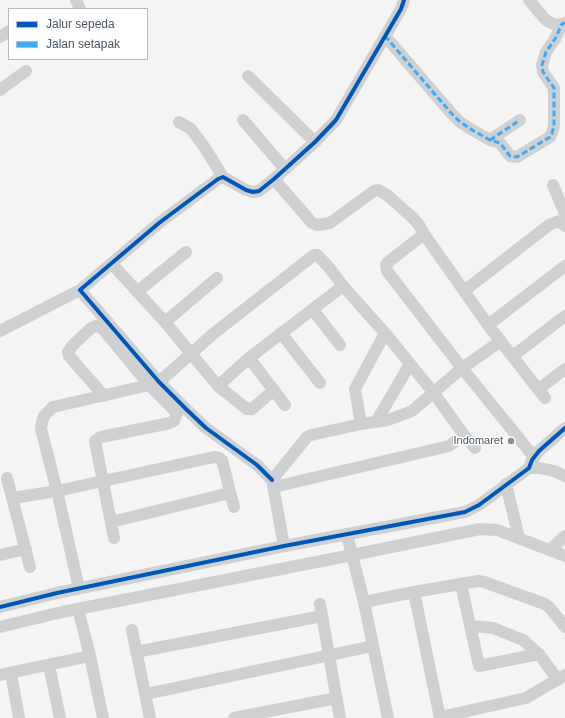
<!DOCTYPE html>
<html>
<head>
<meta charset="utf-8">
<style>
  body { margin:0 }
  #map { position:relative; width:565px; height:718px; overflow:hidden; background:#f4f4f4; font-family:Helvetica,sans-serif }
  canvas { display:block }
  .legend { position:absolute; left:8px; top:8px; width:140px; height:52px; box-sizing:border-box; background:#fff; border:1px solid #b7bbc0; margin:0; padding:5px 7px; list-style:none; font-size:12px; color:#4a5661 }
  .legend li { display:flex; align-items:center; gap:8px; height:20px }
  .legend b { width:20px; border:1px solid #b7bbc0 }
</style>
</head>
<body>
<div id="map">
<canvas width="565" height="718"></canvas>
<ul class="legend">
<li><b style="height:5px;background:#0057b8"></b>Jalur sepeda</li>
<li><b style="height:5px;background:#3fa9f5"></b>Jalan setapak</li>
</ul>
</div>
<script>
const ctx = document.querySelector('canvas').getContext('2d');
ctx.lineJoin = 'round';
const toPath = rows => new Path2D(rows.map(r => 'M' + r).join(''));
function strokePath(path, color, width, dash) { ctx.strokeStyle = color; ctx.lineWidth = width; ctx.lineCap = dash ? 'butt' : 'round'; ctx.setLineDash(dash || []); ctx.stroke(path); }
function drawText(font, color, halo, rows, align = 'center') {
  ctx.font = font + ' Helvetica,sans-serif'; ctx.lineWidth = 3; ctx.setLineDash([]); ctx.textBaseline = 'middle'; ctx.strokeStyle = halo; ctx.fillStyle = color; for (const [text, x, y, turn = 0] of rows) {
    ctx.save(); ctx.translate(x, y); ctx.rotate((+turn || 0) * Math.PI / 180); ctx.textAlign = isNaN(turn) ? turn : align; if (halo) ctx.strokeText(text, 0, 0); ctx.fillText(text, 0, 0); ctx.restore();
  }
}
strokePath(toPath([
  [76,0,80,9],
  [529,0,544,18,549,22,556,25,565,23],
  [385,36,451,113,460,122,474,131,490,140,500,143,510,156,517,157,550,137,552,133,554,126,554,88,543,72,542,65,546,52,555,39,562,24],
  [0,37,9,31],
  [248,76,315,142],
  [0,90,26,71],
  [243,120,285,169],
  [179,122,191,129,205,148,223,177],
  [490,140,520,120],
  [274,179,312,223,318,225,330,223,374,191,378,190,387,195,413,218,419,225,424,234],
  [553,185,565,214],
  [112,264,165,322,218,386,247,409,252,409,274,390],
  [464,291,549,225,559,221,565,226],
  [137,292,186,252],
  [313,310,340,345],
  [165,322,217,278],
  [488,325,565,266],
  [0,331,80,290],
  [281,333,320,383],
  [513,356,565,316],
  [249,358,285,405],
  [159,382,213,334,314,255,317,255,328,266,343,286,385,333,433,392,464,435,475,448],
  [218,386,249,358,343,286],
  [539,389,565,369],
  [104,396,69,356,68,352,72,346,91,328,96,326,102,328,149,385,177,413,174,421,170,423,101,437,95,441,114,538],
  [376,422,410,364],
  [361,424,355,389,385,333],
  [534,457,462,368,387,271,386,265,387,263,424,234,488,325,545,398],
  [529,468,540,468,554,471,565,476],
  [7,478,30,567],
  [272,480,257,465,206,428,187,410,159,382,80,290,159,223,218,179,223,177,246,190,253,192,259,191,274,179,315,142,336,120,401,9,404,0],
  [506,484,519,538],
  [274,487,449,446,464,435],
  [13,498,57,491,214,457,219,458,222,460,234,507],
  [111,522,230,493],
  [347,535,364,602,388,718],
  [284,546,272,480,307,437,311,435,361,424,388,420,412,411,462,368,501,341],
  [550,550,565,536],
  [0,555,26,549],
  [461,584,479,666,539,654],
  [79,588,57,491,41,429,42,422,44,416,53,407,149,385],
  [414,592,440,718],
  [364,602,414,592,478,581,484,582,545,604,550,608,565,627],
  [320,604,340,718],
  [0,607,57,593,284,546,465,512,479,505,529,468,532,460,539,451,565,428],
  [78,609,90,656,103,718],
  [471,626,493,628,523,640,539,654,558,680],
  [0,627,62,612,352,555,480,529,497,530,565,556],
  [132,630,150,718],
  [136,652,322,616],
  [49,665,60,718],
  [11,673,19,718],
  [0,675,90,656],
  [146,694,373,646],
  [440,717,526,698,565,675],
  [234,718,337,698]
]), '#ced0d2', 12);
strokePath(toPath([
  [385,36,451,113,460,122,474,131,490,140,500,143,510,156,517,157,550,137,552,133,554,126,554,88,543,72,542,65,546,52,555,39,562,24,565,23],
  [490,140,520,120]
]), '#3fa9f5', 3, [6, 3]);
strokePath(toPath([
  [272,480,257,465,206,428,187,410,159,382,80,290,159,223,218,179,223,177,246,190,253,192,259,191,274,179,315,142,336,120,401,9,404,0],
  [0,607,57,593,284,546,465,512,479,505,529,468,532,460,539,451,565,428]
]), '#0057b8', 4);
for (const [x, y, r, color] of [
  [511,441,4,"#868d94"]
]) { const dot = new Path2D(); dot.arc(x, y, r, 0, 2 * Math.PI); ctx.fillStyle = color; ctx.fill(dot); strokePath(dot, '#fff', 1.5); }
drawText('11px', '#4a5661', '#fff', [
  ["Indomaret",503,441]
], 'right');
</script>
</body>
</html>
